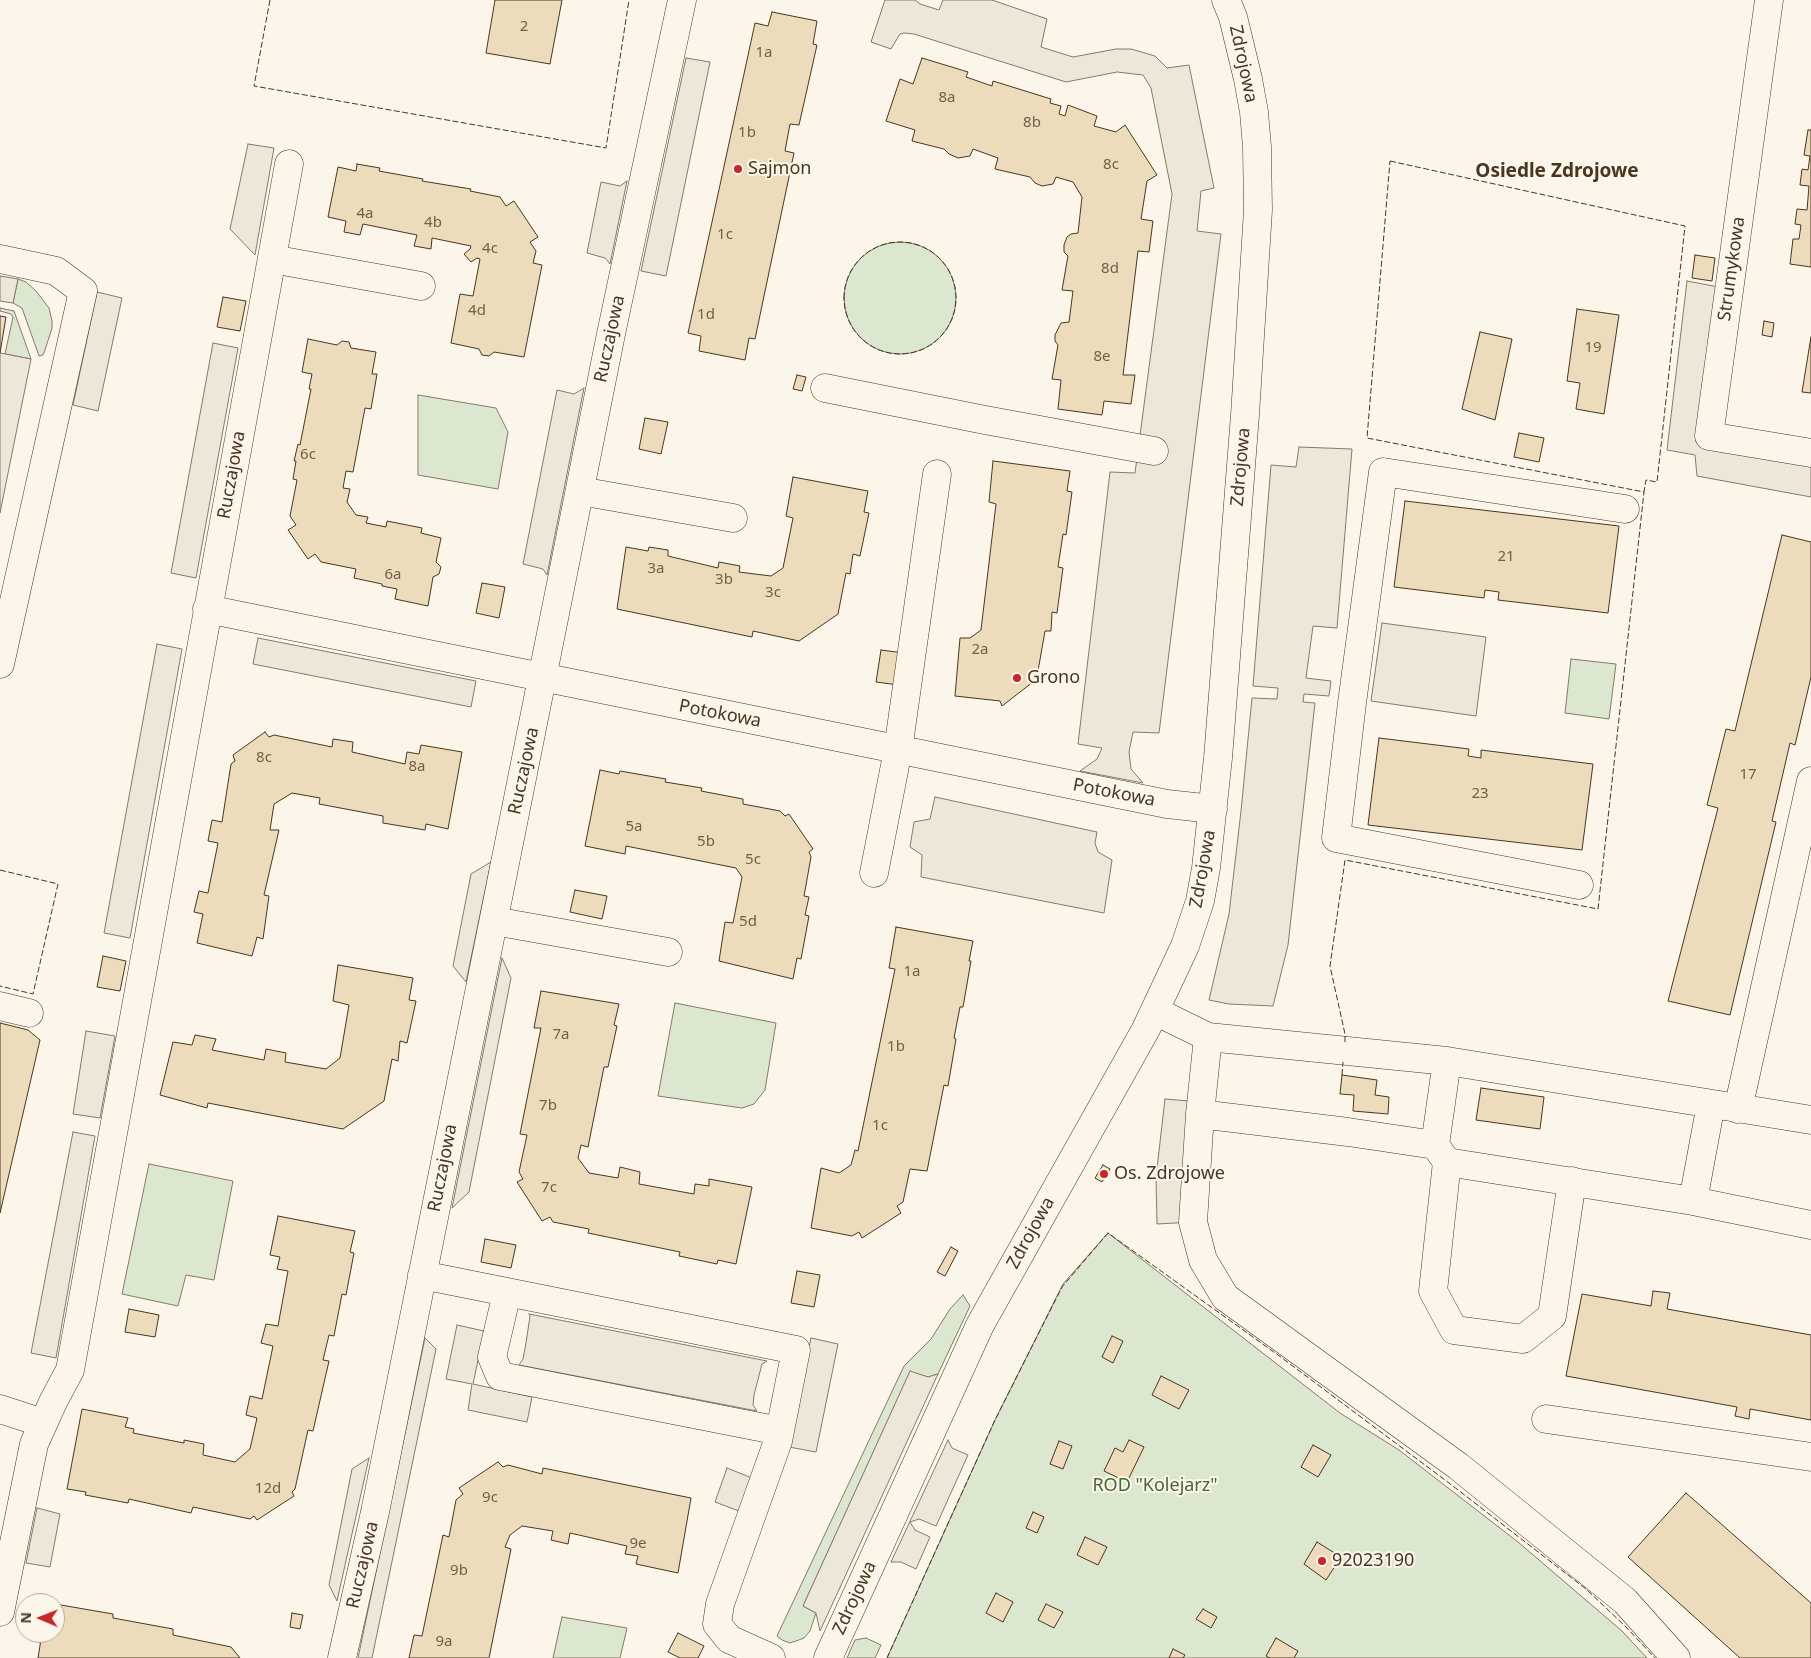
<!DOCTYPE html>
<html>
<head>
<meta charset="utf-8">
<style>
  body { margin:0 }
  #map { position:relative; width:1811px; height:1658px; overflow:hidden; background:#fbf6e9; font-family:"Noto Sans",sans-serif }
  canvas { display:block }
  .north { position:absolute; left:15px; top:1593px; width:50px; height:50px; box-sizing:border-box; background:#fbf6e9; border:1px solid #b4a999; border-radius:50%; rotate:271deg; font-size:14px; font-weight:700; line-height:20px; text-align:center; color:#4a3520 }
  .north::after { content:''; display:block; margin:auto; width:18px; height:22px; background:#c62828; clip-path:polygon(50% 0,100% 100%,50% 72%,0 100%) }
</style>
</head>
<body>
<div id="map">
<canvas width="1811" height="1658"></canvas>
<div class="north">N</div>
</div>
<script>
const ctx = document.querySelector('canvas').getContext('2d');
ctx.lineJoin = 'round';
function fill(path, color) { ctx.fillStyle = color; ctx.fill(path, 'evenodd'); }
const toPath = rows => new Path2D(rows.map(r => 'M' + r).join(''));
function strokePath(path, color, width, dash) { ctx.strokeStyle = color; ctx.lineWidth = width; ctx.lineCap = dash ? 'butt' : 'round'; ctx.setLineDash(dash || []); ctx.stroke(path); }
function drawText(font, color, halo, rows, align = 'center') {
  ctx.font = font + ' "Noto Sans",sans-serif'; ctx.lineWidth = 4; ctx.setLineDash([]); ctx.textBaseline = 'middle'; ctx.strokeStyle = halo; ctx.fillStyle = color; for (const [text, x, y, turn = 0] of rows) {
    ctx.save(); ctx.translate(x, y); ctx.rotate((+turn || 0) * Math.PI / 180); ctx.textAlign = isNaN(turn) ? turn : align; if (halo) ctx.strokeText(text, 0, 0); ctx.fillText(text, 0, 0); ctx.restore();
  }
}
const green = toPath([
  '844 298a56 56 0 1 1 112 0a56 56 0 1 1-112 0Z',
  [18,279,26,282,36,291,49,308,52,321,52,328,45,350,43,355,39,356,22,308,13,303,18,279],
  [0,308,14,311,31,359,5,354,13,317,11,314,0,311,0,308],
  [418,395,496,408,508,432,498,489,418,475,418,395],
  [1571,659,1616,664,1609,719,1565,713,1571,659],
  [675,1003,776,1023,765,1090,754,1104,742,1108,658,1096,675,1003],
  [149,1164,233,1181,214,1280,186,1275,178,1306,122,1294,149,1164],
  [1108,1233,1340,1413,1399,1450,1518,1542,1622,1631,1647,1658,887,1658,995,1420,1063,1284,1108,1233],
  [963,1295,970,1306,938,1374,928,1377,910,1372,803,1606,816,1613,810,1631,804,1638,796,1641,790,1643,782,1640,777,1636,904,1366,931,1339,950,1309,963,1295],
  [562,1617,627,1628,620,1658,553,1658,562,1617],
  [866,1638,881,1645,875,1658,847,1658,855,1640,866,1638]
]);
fill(green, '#dce7d0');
strokePath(green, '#887966', 1);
const parking = toPath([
  [885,0,915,0,920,4,939,10,943,0,992,0,1047,19,1041,47,1073,57,1116,49,1131,49,1155,56,1167,68,1189,65,1214,188,1201,191,1197,231,1221,234,1159,733,1133,732,1129,752,1131,769,1143,783,1080,771,1097,759,1102,748,1078,744,1110,472,1135,473,1172,194,1151,88,1143,75,1117,72,1066,82,914,34,904,33,900,34,891,49,871,42,885,0],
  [686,58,710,62,666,276,641,271,686,58],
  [248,144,274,148,255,255,230,229,248,144],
  [627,181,610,264,605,258,587,253,601,182,620,186,627,181],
  [0,276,18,279,13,303,0,301,0,276],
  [1687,281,1729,289,1709,436,1811,453,1811,497,1697,476,1695,455,1667,450,1687,281],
  [97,292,122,298,98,411,73,405,97,292],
  [213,343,238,348,196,578,171,573,213,343],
  [0,353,31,359,0,513,0,353],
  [584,388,547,575,543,569,523,564,557,390,574,394,584,388],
  [1299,447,1352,449,1337,628,1313,626,1306,678,1331,681,1329,696,1304,694,1303,702,1315,703,1288,945,1273,1006,1229,1004,1209,1000,1229,914,1241,811,1252,698,1277,699,1278,688,1253,686,1271,465,1296,467,1299,447],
  [1382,623,1486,637,1476,716,1371,701,1382,623],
  [258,638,476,681,471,707,253,664,258,638],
  [157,644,182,649,130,938,104,933,157,644],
  [935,797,1097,832,1095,843,1098,852,1112,860,1104,913,921,877,922,855,910,847,914,822,930,819,935,797],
  [491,862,466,982,453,966,471,874,491,862],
  [502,958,511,978,469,1192,452,1208,502,958],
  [86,1031,115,1036,100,1118,73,1114,86,1031],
  [1165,1099,1202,1102,1193,1222,1157,1224,1156,1177,1165,1099],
  [73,1132,95,1136,56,1358,31,1353,73,1132],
  [529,1314,767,1361,762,1364,754,1395,753,1405,757,1411,519,1365,523,1359,526,1343,530,1316,529,1314],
  [457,1325,484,1331,473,1384,532,1397,527,1422,468,1410,472,1384,446,1379,457,1325],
  [425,1338,436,1349,372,1658,358,1658,425,1338],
  [811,1338,838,1344,816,1452,789,1447,811,1338],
  [910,1371,928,1377,938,1374,820,1631,816,1613,803,1606,910,1371],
  [948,1440,952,1448,968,1455,936,1526,919,1519,910,1522,915,1530,930,1537,916,1569,901,1562,891,1562,948,1440],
  [369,1458,337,1601,329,1585,352,1469,369,1458],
  [727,1468,752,1478,739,1511,715,1502,727,1468],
  [37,1508,60,1514,50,1567,26,1563,37,1508]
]);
fill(parking, '#ede7d9');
strokePath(parking, '#887966', 1);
const building = toPath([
  [495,0,562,0,550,64,486,53,495,0],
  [772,12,817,21,813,44,817,45,799,125,790,124,785,151,794,153,755,339,749,338,745,360,699,351,701,336,688,333,755,23,768,26,772,12],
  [922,58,968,72,966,77,992,86,993,81,1051,99,1050,103,1061,106,1059,114,1065,116,1068,105,1097,116,1094,126,1116,132,1125,125,1157,175,1147,181,1141,219,1153,221,1149,252,1138,251,1123,375,1135,375,1131,404,1104,401,1102,415,1058,409,1061,380,1052,379,1058,345,1055,341,1055,335,1061,323,1069,322,1073,291,1062,290,1068,256,1064,252,1064,245,1067,237,1071,234,1078,233,1082,197,1073,182,1056,177,1053,184,1042,186,1035,183,1030,177,995,169,998,158,973,149,970,156,958,158,949,154,944,149,912,141,915,130,886,121,900,79,913,84,922,58],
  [1808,130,1811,130,1811,267,1790,264,1793,239,1799,239,1801,225,1795,224,1797,209,1807,210,1809,186,1800,185,1802,169,1808,170,1810,156,1804,155,1808,130],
  [357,164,380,168,379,171,423,179,422,181,471,189,470,191,500,197,506,206,514,201,538,237,530,242,536,251,533,263,542,265,524,357,494,352,489,356,482,355,479,349,451,343,460,294,473,296,480,259,477,258,471,262,464,254,470,249,471,246,432,238,431,249,414,246,417,235,363,224,360,235,344,232,346,221,328,217,338,167,356,171,357,164],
  [1695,255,1715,258,1712,281,1692,278,1695,255],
  [223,297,246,301,240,331,217,327,223,297],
  [1577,309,1619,315,1604,414,1576,409,1580,383,1567,381,1577,309],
  [0,316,6,317,0,353,0,316],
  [1764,321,1774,323,1772,337,1762,335,1764,321],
  [1480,332,1512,339,1495,420,1462,409,1480,332],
  [1811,337,1811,393,1802,392,1811,337],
  [308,339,337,345,342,341,349,342,351,348,376,352,372,374,377,374,371,409,365,408,353,472,346,471,343,488,350,489,347,502,356,515,368,517,366,523,386,527,387,521,422,528,421,533,441,538,436,562,441,567,439,574,433,577,428,606,395,599,397,589,382,586,382,584,354,578,356,569,321,562,315,554,308,559,288,530,296,525,290,516,297,480,293,479,296,461,294,461,298,444,300,445,311,389,309,389,312,374,302,372,308,339],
  [797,375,806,377,802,391,793,389,797,375],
  [645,418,668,422,661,454,639,449,645,418],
  [1519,433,1544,438,1539,462,1514,457,1519,433],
  [993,461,1070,471,1067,491,1072,492,1066,535,1063,534,1058,567,1063,568,1057,613,1052,612,1051,631,1045,631,1038,671,1042,675,1002,706,1000,701,955,696,960,638,970,638,981,630,996,504,989,502,993,461],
  [793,477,868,491,864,512,869,513,860,556,853,554,850,574,846,573,838,614,799,641,753,631,752,637,617,609,626,547,648,551,649,547,668,550,668,556,718,568,719,562,740,566,739,572,771,576,783,568,793,518,786,516,793,477],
  [1405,501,1619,526,1608,613,1498,600,1499,592,1485,590,1484,598,1394,587,1405,501],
  [1782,535,1811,542,1811,677,1795,745,1790,743,1772,821,1776,822,1730,1015,1668,1001,1718,808,1707,805,1726,729,1735,731,1782,535],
  [482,583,505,587,499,618,476,613,482,583],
  [881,650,904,653,899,685,876,682,881,650],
  [265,732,269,737,274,735,332,747,333,739,353,742,352,752,405,764,407,752,419,754,421,745,462,752,448,829,426,824,425,830,383,823,383,816,319,804,320,798,292,793,274,804,270,830,279,830,264,895,269,896,263,939,257,937,252,956,197,943,203,914,194,912,199,891,208,893,218,843,208,841,212,820,222,822,231,764,235,761,233,755,265,732],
  [1379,738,1469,749,1468,756,1481,758,1481,750,1593,764,1582,850,1368,825,1379,738],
  [600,770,619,774,620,771,666,779,665,782,702,788,701,791,743,799,743,804,780,811,785,816,789,814,813,849,809,852,811,857,804,896,809,897,805,915,809,916,801,959,797,958,793,979,719,961,725,922,733,923,742,877,736,868,626,846,625,854,585,846,600,770],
  [575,890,607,896,602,919,570,912,575,890],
  [896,927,973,941,969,961,971,961,963,1007,960,1007,954,1038,956,1039,948,1086,944,1085,927,1171,910,1169,903,1202,897,1206,901,1213,862,1238,859,1232,852,1236,811,1228,821,1168,839,1173,851,1165,855,1150,858,1151,895,969,889,968,896,927],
  [103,956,126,961,120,991,97,987,103,956],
  [338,965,413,978,409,1000,416,1001,407,1043,400,1041,398,1061,392,1059,384,1101,343,1129,208,1103,207,1108,160,1095,173,1042,192,1045,195,1035,216,1039,212,1050,264,1060,266,1049,286,1053,285,1062,326,1069,340,1058,349,1005,333,1001,338,965],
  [541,991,619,1004,614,1025,617,1026,608,1067,604,1067,588,1147,581,1145,578,1158,589,1173,618,1178,620,1167,640,1172,639,1184,694,1194,695,1184,709,1186,709,1179,752,1187,736,1264,718,1260,717,1264,679,1256,680,1252,588,1233,589,1229,553,1222,550,1217,542,1221,517,1182,523,1179,519,1172,527,1135,520,1134,541,1028,534,1028,541,991],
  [0,1023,28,1030,40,1040,0,1213,0,1023],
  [1342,1075,1377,1080,1375,1095,1389,1097,1388,1114,1353,1111,1354,1095,1340,1094,1342,1075],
  [1481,1088,1544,1097,1540,1129,1476,1120,1481,1088],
  [1103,1165,1110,1169,1102,1182,1095,1178,1103,1165],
  [278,1216,355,1231,350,1252,354,1253,346,1295,342,1294,334,1336,329,1335,323,1360,329,1361,313,1431,308,1430,295,1489,292,1492,294,1496,257,1520,254,1516,250,1519,193,1507,191,1513,129,1499,128,1503,85,1495,86,1492,67,1489,82,1409,128,1418,125,1427,134,1429,133,1433,184,1443,184,1440,204,1444,203,1455,235,1462,250,1449,257,1418,246,1415,250,1396,262,1399,273,1346,261,1343,266,1324,278,1326,288,1271,277,1269,280,1257,270,1255,278,1216],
  [485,1239,516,1245,511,1268,481,1262,485,1239],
  [951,1247,958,1251,945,1276,937,1272,951,1247],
  [797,1271,820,1275,814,1307,791,1303,797,1271],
  [1653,1291,1670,1293,1667,1309,1811,1335,1811,1420,1750,1409,1749,1419,1735,1416,1737,1407,1566,1376,1582,1294,1651,1306,1653,1291],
  [129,1309,159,1315,155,1337,125,1332,129,1309],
  [1112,1336,1123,1341,1113,1363,1102,1357,1112,1336],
  [1161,1376,1189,1390,1179,1409,1152,1395,1161,1376],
  [1129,1440,1144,1447,1127,1482,1104,1471,1115,1448,1123,1452,1129,1440],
  [1059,1441,1072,1446,1063,1469,1050,1464,1059,1441],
  [1313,1445,1331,1455,1318,1477,1301,1467,1313,1445],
  [498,1462,503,1467,508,1465,542,1474,543,1468,691,1498,678,1573,636,1564,638,1556,625,1554,627,1546,570,1533,568,1544,551,1540,553,1531,522,1526,510,1535,505,1547,511,1549,489,1658,409,1658,414,1635,422,1636,443,1535,449,1537,456,1500,463,1494,459,1488,498,1462],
  [1686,1493,1811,1603,1811,1658,1740,1658,1628,1557,1686,1493],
  [1033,1512,1044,1517,1037,1533,1026,1528,1033,1512],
  [1085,1537,1107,1547,1098,1565,1077,1555,1085,1537],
  [1317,1542,1341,1557,1326,1580,1304,1564,1317,1542],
  [996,1593,1013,1602,1003,1622,986,1613,996,1593],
  [55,1604,113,1614,113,1618,173,1629,173,1635,231,1647,240,1658,38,1658,42,1633,55,1633,55,1604],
  [1046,1604,1063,1612,1054,1628,1038,1620,1046,1604],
  [1203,1609,1217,1617,1211,1628,1196,1619,1203,1609],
  [292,1613,303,1615,300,1629,290,1627,292,1613],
  [678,1633,704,1646,698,1658,680,1658,668,1652,678,1633],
  [1276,1638,1298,1651,1294,1658,1270,1658,1266,1656,1276,1638],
  [1173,1649,1185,1655,1183,1658,1169,1658,1173,1649]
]);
fill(building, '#ecdcbc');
strokePath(building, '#4a3520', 1);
const minor = toPath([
  [1769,0,1709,436,1811,453],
  [0,259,56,271,83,291,0,664],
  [272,259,421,286],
  [825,388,985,420,1154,451],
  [580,491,733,518],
  [207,609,1167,804,1213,809],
  [874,873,898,750,937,474],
  [1579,885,1336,838,1352,703,1383,472,1625,509],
  [494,921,668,952],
  [0,1006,29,1013],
  [1155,1011,1208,1037,1200,1114,1193,1222,1203,1260,1225,1297,1458,1466,1625,1601,1676,1658],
  [1208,1037,1447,1061,1811,1120],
  [1738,1109,1811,781],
  [1200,1114,1348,1132,1435,1145,1447,1061],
  [1435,1145,1447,1162,1693,1201,1811,1225],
  [1447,1162,1433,1291,1454,1330,1523,1339,1552,1316,1572,1181],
  [1693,1201,1711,1104],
  [422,1275,796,1350,778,1441,720,1604,717,1624,729,1639,771,1658],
  [507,1293,492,1357,500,1376,780,1431],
  [0,1409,43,1423],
  [1546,1419,1811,1457],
  [0,1612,34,1444,53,1402,70,1370,289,164],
  [342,1658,375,1512,611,334,682,0],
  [828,1658,980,1325,1146,1029,1185,946,1200,901,1206,868,1218,758,1245,415,1258,210,1257,147,1254,112,1248,79,1233,17,1226,0]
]);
strokePath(minor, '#4a3520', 29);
strokePath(minor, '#fbf6e9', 28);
strokePath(toPath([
  [270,0,254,86,606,148,629,0],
  [1390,161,1685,226,1657,482,1646,480,1644,492,1367,438,1390,161],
  '844 298a56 56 0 1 1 112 0a56 56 0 1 1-112 0Z',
  [0,870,58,884,33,994,0,986],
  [1345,1042,1345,1034,1330,966,1345,860,1598,909,1644,492],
  [1342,1075,1343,1062],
  [887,1658,995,1420,1062,1287,1108,1233,1278,1355,1449,1483,1586,1589,1626,1627,1655,1658]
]), '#4a3520', 1, [6, 2.5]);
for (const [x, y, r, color] of [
  [738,169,5,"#c62828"],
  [1017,678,5,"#c62828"],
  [1104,1174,5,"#c62828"],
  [1322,1561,5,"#c62828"]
]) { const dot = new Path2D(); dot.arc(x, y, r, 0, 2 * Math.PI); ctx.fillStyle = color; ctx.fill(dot); strokePath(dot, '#fbf6e9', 2); }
drawText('15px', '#725f47', null, [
  ["2",524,27],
  ["1a",764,53],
  ["8a",947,98],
  ["8b",1032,123],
  ["1b",747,133],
  ["8c",1111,165],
  ["4a",365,214],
  ["4b",433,223],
  ["1c",725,235],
  ["4c",490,249],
  ["8d",1110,269],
  ["4d",477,311],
  ["1d",706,315],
  ["19",1593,348],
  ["8e",1102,357],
  ["6c",308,455],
  ["21",1506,557],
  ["3a",656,569],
  ["6a",393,575],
  ["3b",724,580],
  ["3c",773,593],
  ["2a",980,650],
  ["8c",264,758],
  ["8a",417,767],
  ["17",1748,775],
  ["23",1480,794],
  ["5a",634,827],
  ["5b",706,842],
  ["5c",753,860],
  ["5d",748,922],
  ["1a",912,972],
  ["7a",561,1035],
  ["1b",896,1047],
  ["7b",548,1106],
  ["1c",880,1126],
  ["7c",549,1188],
  ["12d",268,1489],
  ["9c",490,1498],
  ["9e",638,1544],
  ["9b",459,1571],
  ["9a",444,1642]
]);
drawText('18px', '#4a3520', '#fbf6e9', [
  ["Zdrojowa",1243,64,78],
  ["Strumykowa",1732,269,-82],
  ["Ruczajowa",610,339,-78],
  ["Zdrojowa",1241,467,-85],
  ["Ruczajowa",232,475,-80],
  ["Potokowa",720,714,11],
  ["Ruczajowa",524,771,-78],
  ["Potokowa",1114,793,11],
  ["Zdrojowa",1203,869,-80],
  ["Ruczajowa",443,1168,-79],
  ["Zdrojowa",1031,1233,-61],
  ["Ruczajowa",363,1565,-77],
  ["Zdrojowa",855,1598,-65]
]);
drawText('18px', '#4a3520', '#fbf6e9', [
  ["Sajmon",748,169],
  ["Grono",1027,678],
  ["Os. Zdrojowe",1114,1174],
  ["92023190",1332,1561]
], 'left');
drawText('18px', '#436837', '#fbf6e9', [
  ["ROD \"Kolejarz\"",1155,1486]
]);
drawText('bold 19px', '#4a3520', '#fbf6e9', [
  ["Osiedle Zdrojowe",1557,172]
]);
</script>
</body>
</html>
